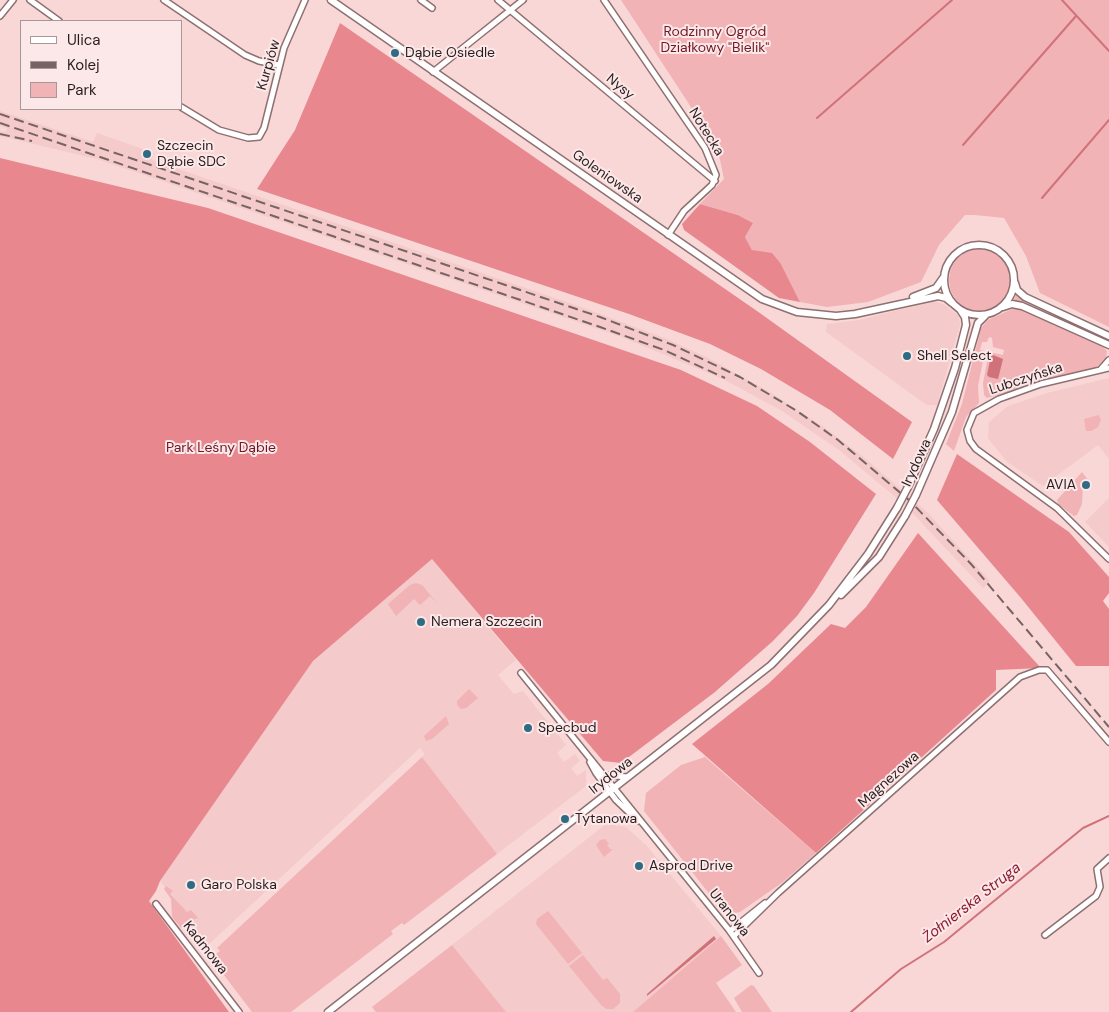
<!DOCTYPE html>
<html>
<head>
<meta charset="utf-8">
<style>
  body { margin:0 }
  #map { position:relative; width:1109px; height:1012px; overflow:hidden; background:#f9d7d7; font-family:"DM Sans",sans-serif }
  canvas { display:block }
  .legend { position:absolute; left:20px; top:20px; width:162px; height:90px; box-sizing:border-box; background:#fce8e8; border:1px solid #a89797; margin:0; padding:6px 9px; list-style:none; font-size:15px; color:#291d1e }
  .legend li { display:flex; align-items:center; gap:10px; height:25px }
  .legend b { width:25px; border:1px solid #a89797 }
</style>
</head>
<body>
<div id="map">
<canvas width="1109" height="1012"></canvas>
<ul class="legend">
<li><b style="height:6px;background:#fff"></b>Ulica</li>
<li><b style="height:6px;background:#776363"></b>Kolej</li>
<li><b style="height:14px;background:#f1b3b5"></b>Park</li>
</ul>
</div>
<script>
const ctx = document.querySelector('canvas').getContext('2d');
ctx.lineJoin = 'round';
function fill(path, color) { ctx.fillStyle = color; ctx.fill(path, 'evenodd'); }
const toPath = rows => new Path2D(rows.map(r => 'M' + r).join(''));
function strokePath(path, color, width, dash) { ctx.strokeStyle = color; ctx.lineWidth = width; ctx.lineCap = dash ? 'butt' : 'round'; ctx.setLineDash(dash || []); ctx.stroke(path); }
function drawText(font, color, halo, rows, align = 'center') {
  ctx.font = font + ' "DM Sans",sans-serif'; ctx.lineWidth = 4; ctx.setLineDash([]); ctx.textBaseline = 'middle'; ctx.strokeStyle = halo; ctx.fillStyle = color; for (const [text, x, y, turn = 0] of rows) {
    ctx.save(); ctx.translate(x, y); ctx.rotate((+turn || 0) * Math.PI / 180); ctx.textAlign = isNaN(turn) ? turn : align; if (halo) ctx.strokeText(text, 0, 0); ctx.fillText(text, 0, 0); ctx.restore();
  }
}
fill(toPath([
  [0,111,93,142,97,133,154,153,152,160,581,307,667,339,708,358,768,391,825,428,861,455,927,512,990,581,983,588,905,505,839,450,782,411,723,379,619,336,97,159,0,136,0,131,6,132,7,128,0,126],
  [935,301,945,305,959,316,960,325,937,405,927,405,921,401,826,332,827,324,859,320],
  [1109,378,1109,459,1098,445,1043,486,1007,462,988,438,989,422,1008,406,1047,393],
  [1109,498,1109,547,1085,522],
  [432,559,516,660,498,675,514,694,523,691,566,745,557,753,564,762,575,754,580,761,571,768,577,776,586,770,586,786,497,854,422,757,425,754,420,748,207,946,200,944,174,910,175,901,160,881,313,661],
  [606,824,626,827,646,845,721,936,633,1012,506,1012,452,945]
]), '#f4caca');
fill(toPath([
  [621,0,1109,0,1109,327,1040,293,1026,256,1004,218,975,215,965,215,939,245,921,282,868,302,827,307,800,302,781,264,752,250,745,237,753,223,738,215,700,204,724,179,719,155,689,104],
  '949 280a31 31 0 1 1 62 0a31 31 0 1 1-62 0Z',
  [1016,295,1109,339,1109,343,1014,300],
  [1012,309,1020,309,1101,345,1107,351,1106,358,1096,367,987,398,984,395,983,383,989,352,1003,355,1004,350,993,347,992,338,989,337,987,342,982,342,980,350,985,351,978,386,979,403,966,417,954,451,946,444,962,404,981,328,988,320],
  [1099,415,1101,420,1098,427,1091,431,1086,431,1084,419],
  [1082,472,1088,480,1083,483,1082,504,1077,515,1074,516,1059,505,1057,500],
  [416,583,422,585,437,603,430,596,420,605,414,599,396,616,388,604,410,585],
  [469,689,478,698,466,708,461,709,457,705,457,701],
  [446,716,449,724,432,739,426,741,424,736],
  [422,757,497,854,404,925,402,923,391,931,393,934,291,1012,252,1012,211,958,220,951,217,948],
  [705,757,816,853,783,882,740,912,726,915,644,811,646,793,681,765],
  [605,839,609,844,607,845,610,849,613,849,604,857,596,845,600,840],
  [166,886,173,891,170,894,187,912,191,910,198,918,192,920,194,922,187,929,181,928,172,917,171,899,164,889],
  [548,911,582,953,568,964,536,924,537,919],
  [721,936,742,965,716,983,736,1012,633,1012],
  [452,945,506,1012,376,1012,372,1007],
  [583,955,603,980,607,978,620,994,620,1003,613,1009,607,1009,602,1006,569,966],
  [751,985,754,986,772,1012,742,1012,734,998]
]), '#f1b3b5');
fill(toPath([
  [340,23,757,311,912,422,893,459,830,410,761,369,710,344,629,314,257,189,295,130],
  [0,158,208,208,681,370,757,406,810,442,876,494,814,593,797,616,773,641,715,692,621,763,603,761,432,559,313,661,160,881,156,891,149,901,229,1012,0,1012],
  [700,204,738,215,753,223,745,237,752,250,772,253,781,264,800,302,779,298,684,230,682,224],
  [957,454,1069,532,1109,577,1109,593,1103,601,1109,609,1109,666,1076,666,1021,598,937,500],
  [918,533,1041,668,996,670,996,690,816,853,692,744,768,684,831,624,845,628,866,607]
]), '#e8888e');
fill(toPath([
  [993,355,1003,359,998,379,989,377,987,375,991,356],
  [714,936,716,939,647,996,647,994]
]), '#d07279');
strokePath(toPath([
  [1062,0,1109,51],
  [817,118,952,0],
  [963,145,1076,16],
  [1042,198,1109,120],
  [851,1012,901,969,944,942,1083,828,1109,816]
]), '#d07279', 2);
const minor = toPath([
  [30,0,59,21],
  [164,0,245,55,259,61,279,65],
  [421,0,432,8],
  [498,0,715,181],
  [604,0,705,148,716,175,712,185,684,211,668,235],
  [0,16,13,0],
  [433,72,523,0],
  [181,107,219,130,248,138,259,137,264,128,284,48,305,0],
  [1109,368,1041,384,999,399,974,413,967,430,970,441,976,449,1057,508,1109,559],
  [1101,369,1109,360],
  [521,673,729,930,759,973],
  [590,762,596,773,616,800,638,821],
  [606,775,627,777],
  [156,904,239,1012],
  [730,931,765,903],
  [1045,935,1096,896,1100,887,1097,869,1109,858],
  [734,936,778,893,1020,677,1039,670,1047,670,1109,742]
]);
const tertiary = toPath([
  [331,0,762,299,797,312,836,316,855,314,938,296,946,298,952,303],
  '944 280a35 35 0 1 1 70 0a35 35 0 1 1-70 0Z',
  [1015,283,1017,290,1025,297,1109,336],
  [913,297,936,288,943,278],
  [1003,307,1012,304,1022,306,1109,345],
  [908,487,934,429,955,368,966,325,965,317,961,311],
  [916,495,952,412,978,323,985,316],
  [841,595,879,557,905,516],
  [328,1012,771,665,829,605,868,554,897,508]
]);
strokePath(minor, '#8e7071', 8);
strokePath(tertiary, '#8e7071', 9);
strokePath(minor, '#fff', 5);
strokePath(tertiary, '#fff', 6);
strokePath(toPath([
  [0,114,600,317,673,345,740,377,797,411,838,440,910,501,971,564,1109,727],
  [0,123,600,327,664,350,725,378],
  [0,134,32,141]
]), '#776363', 2, [10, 5]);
const tertiaryBridge = toPath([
  [897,508,908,487],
  [905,516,916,495]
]);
strokePath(tertiaryBridge, '#8e7071', 9, []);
strokePath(tertiaryBridge, '#fff', 6);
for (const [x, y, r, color] of [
  [395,53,5,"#2f6b83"],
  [147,154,5,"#2f6b83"],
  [907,356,5,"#2f6b83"],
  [1086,485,5,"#2f6b83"],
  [421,622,5,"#2f6b83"],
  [528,728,5,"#2f6b83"],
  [565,819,5,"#2f6b83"],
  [639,866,5,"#2f6b83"],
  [191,885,5,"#2f6b83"]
]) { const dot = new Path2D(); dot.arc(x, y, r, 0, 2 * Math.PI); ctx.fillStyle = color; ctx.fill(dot); strokePath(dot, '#fce8e8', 2); }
drawText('14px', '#6e1826', '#fce8e8', [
  ["Rodzinny Ogród",715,32],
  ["Działkowy \"Bielik\"",715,48],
  ["Park Leśny Dąbie",221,448]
]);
drawText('14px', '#291d1e', '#fce8e8', [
  ["Dąbie Osiedle",405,53],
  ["Szczecin",157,146],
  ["Dąbie SDC",157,162],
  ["Shell Select",917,356],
  ["AVIA",1076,485,"right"],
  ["Nemera Szczecin",431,622],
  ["Specbud",538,728],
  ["Tytanowa",575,819],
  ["Asprod Drive",649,866],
  ["Garo Polska",201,885]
], 'left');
drawText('14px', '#291d1e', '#fce8e8', [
  ["Kurpiów",269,65,-74],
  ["Nysy",620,87,40],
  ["Notecka",706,132,58],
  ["Goleniowska",607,177,35],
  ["Lubczyńska",1026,379,-18],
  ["Irydowa",917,463,-65],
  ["Irydowa",611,776,-38],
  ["Magnezowa",889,780,-42],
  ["Uranowa",729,913,52],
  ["Kadmowa",205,948,52]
]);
drawText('italic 15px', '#8c1b30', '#fce8e8', [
  ["Żołnierska Struga",972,903,-38]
]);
</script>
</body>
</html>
